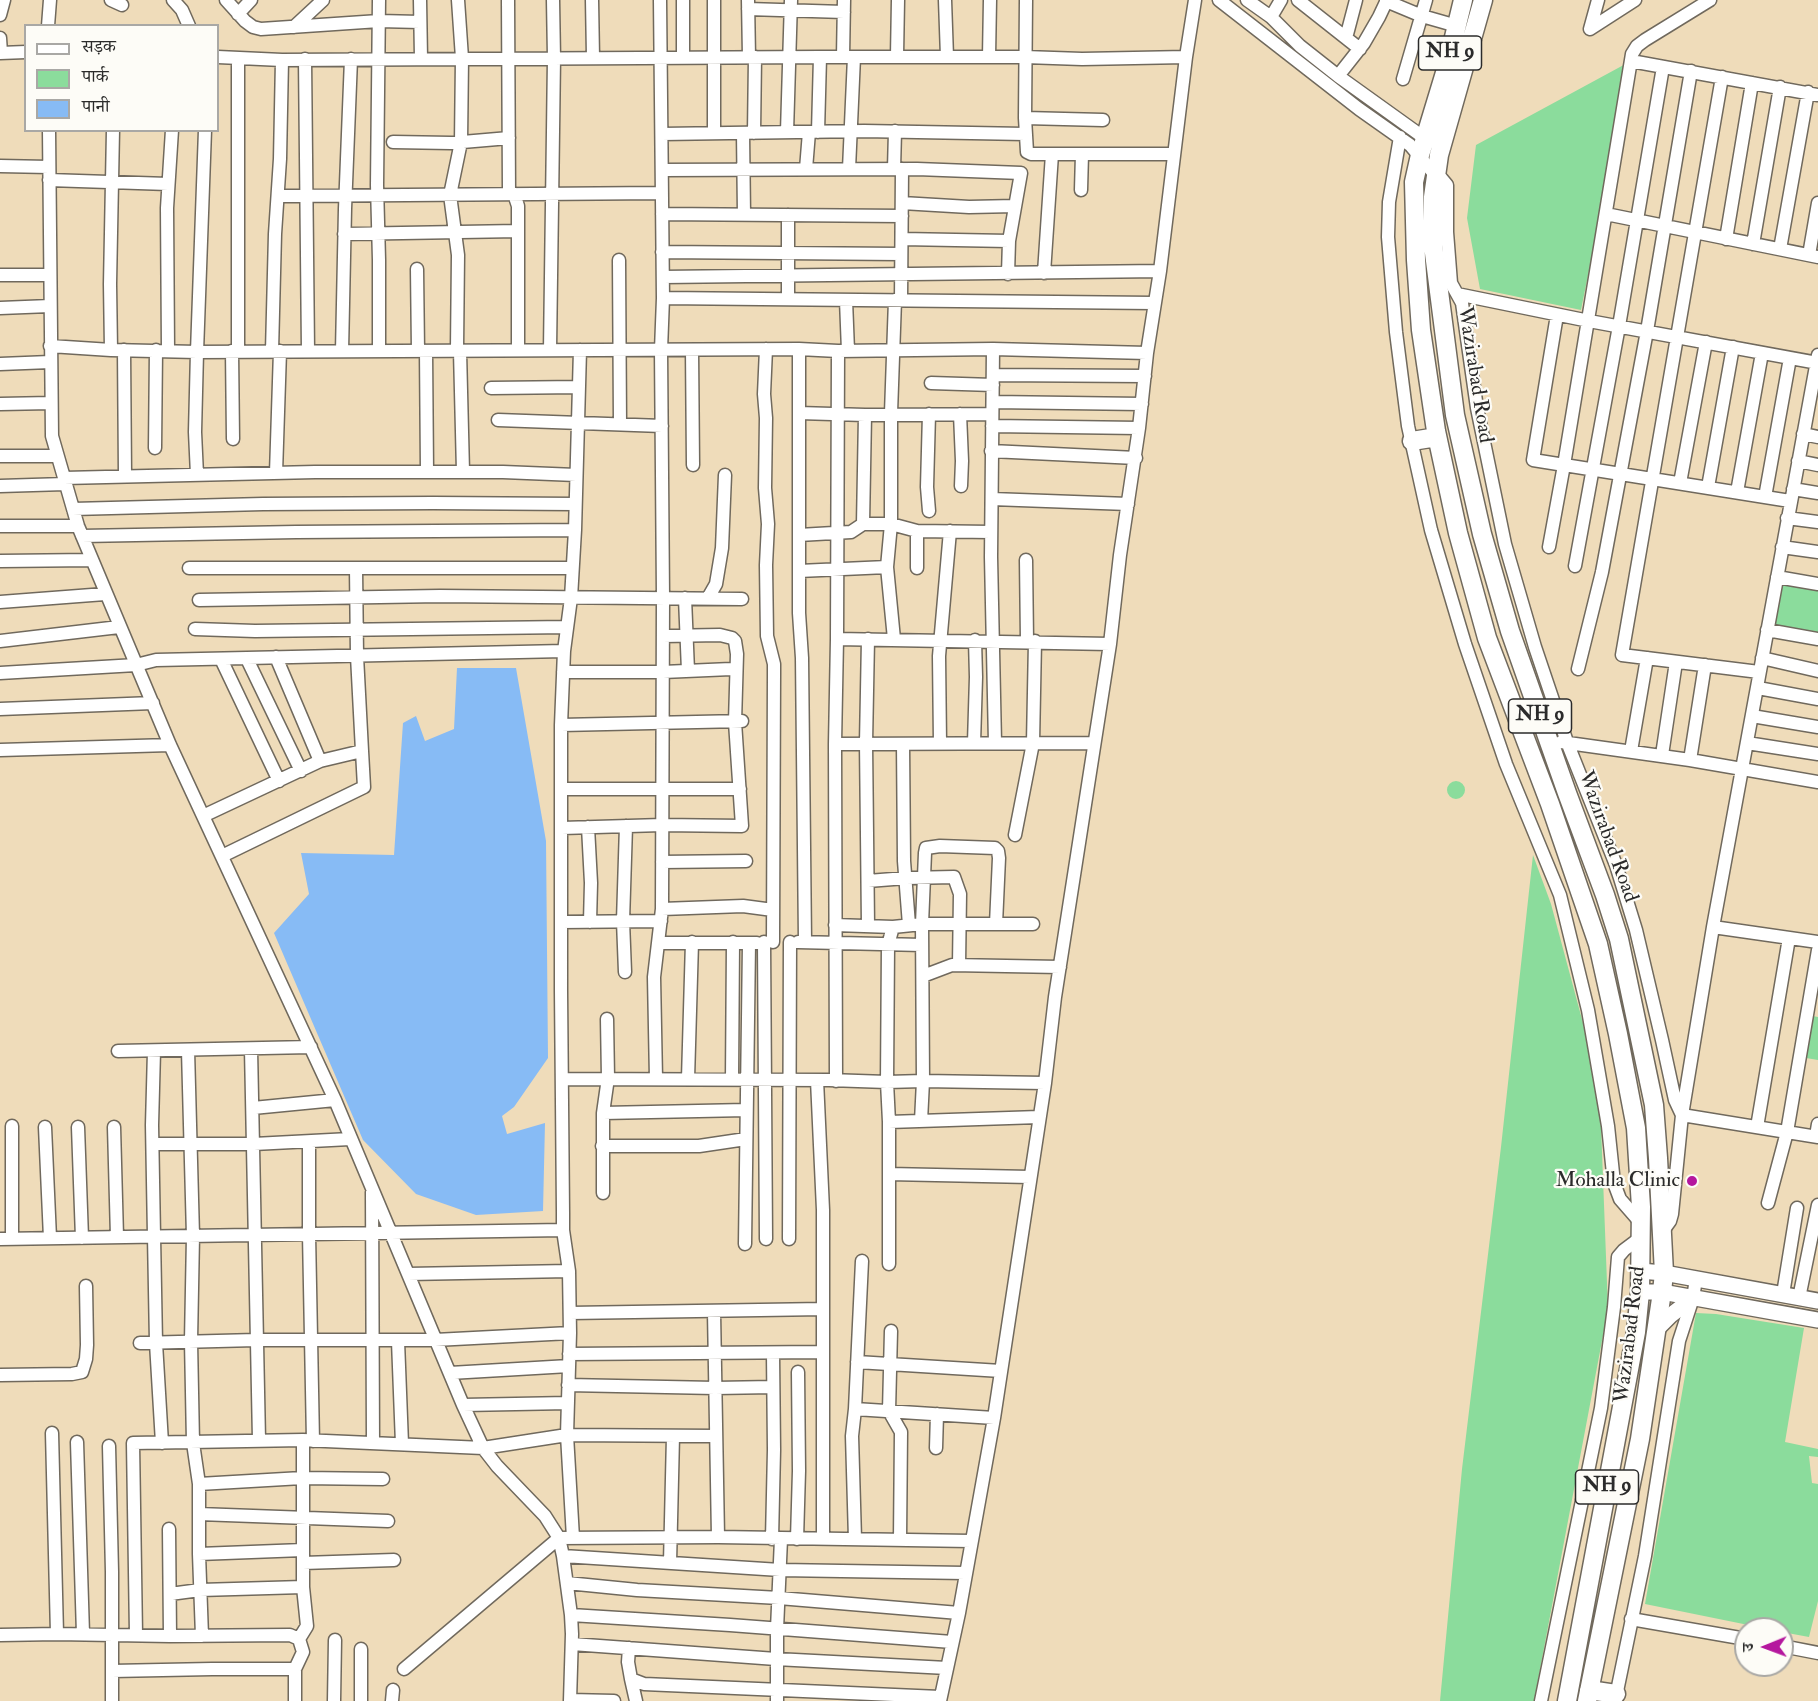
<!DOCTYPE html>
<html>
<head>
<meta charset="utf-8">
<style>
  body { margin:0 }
  #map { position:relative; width:1818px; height:1701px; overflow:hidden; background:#efdcba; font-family:"IM FELL Double Pica","Noto Serif Devanagari",serif }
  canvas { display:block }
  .legend { position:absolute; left:24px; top:24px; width:195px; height:108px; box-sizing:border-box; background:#fdfcf7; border:2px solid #a9a8a5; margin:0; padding:8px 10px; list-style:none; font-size:18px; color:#2b2b2b }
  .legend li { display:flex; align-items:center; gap:12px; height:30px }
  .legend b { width:30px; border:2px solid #a9a8a5 }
  .north { position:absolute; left:1734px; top:1617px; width:60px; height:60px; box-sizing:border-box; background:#fdfcf7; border:2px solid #a9a8a5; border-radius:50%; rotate:269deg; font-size:16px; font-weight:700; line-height:24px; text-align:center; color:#2b2b2b }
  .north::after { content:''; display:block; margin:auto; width:21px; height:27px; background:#b5179e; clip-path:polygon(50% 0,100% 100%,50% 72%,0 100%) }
</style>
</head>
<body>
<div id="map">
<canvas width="1818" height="1701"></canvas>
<ul class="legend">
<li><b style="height:8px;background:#fff"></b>सड़क</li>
<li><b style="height:16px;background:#8bdc9c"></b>पार्क</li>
<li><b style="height:16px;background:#87bbf5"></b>पानी</li>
</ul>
<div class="north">उ</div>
</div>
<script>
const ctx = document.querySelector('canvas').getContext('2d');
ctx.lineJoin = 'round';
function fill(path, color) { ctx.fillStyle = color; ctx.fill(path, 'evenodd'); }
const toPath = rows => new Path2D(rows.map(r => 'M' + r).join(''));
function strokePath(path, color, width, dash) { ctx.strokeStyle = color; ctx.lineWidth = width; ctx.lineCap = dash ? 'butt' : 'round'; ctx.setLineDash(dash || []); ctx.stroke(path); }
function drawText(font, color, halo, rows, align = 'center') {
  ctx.font = font + ' "IM FELL Double Pica",serif'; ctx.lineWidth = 4.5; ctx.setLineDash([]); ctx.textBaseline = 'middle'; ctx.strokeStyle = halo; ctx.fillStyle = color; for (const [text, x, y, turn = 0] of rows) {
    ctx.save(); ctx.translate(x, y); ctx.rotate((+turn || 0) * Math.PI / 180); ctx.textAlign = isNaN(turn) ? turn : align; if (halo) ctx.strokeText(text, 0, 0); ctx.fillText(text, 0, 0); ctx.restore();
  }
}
fill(toPath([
  [1631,61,1581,310,1480,289,1467,218,1476,145],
  [1777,577,1818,584,1818,639,1767,630],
  '1447 790a9 9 0 1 1 18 0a9 9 0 1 1-18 0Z',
  [1533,855,1551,904,1583,1023,1601,1126,1608,1309,1534,1701,1440,1701,1462,1469,1501,1147],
  [1807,1015,1818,1017,1818,1060,1800,1057],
  [1696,1313,1716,1314,1804,1328,1785,1442,1818,1449,1818,1457,1809,1456,1812,1483,1818,1484,1818,1601,1809,1637,1782,1632,1782,1629,1768,1629,1645,1604]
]), '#8bdc9c');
fill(toPath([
  [457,668,516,668,546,841,548,1058,514,1107,502,1116,507,1134,545,1123,543,1211,476,1215,416,1194,363,1140,274,933,309,894,301,853,394,855,403,723,416,716,425,741,454,729]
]), '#87bbf5');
const minor = toPath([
  [111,0,122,5],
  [173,0,182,10,189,26],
  [226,0,245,21,253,27,261,29,379,21,420,22],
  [420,0,421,58],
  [458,0,462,58,461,142,450,195,458,255,457,348,460,351,463,472],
  [508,0,509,192,514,194,518,206,518,350],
  [592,0,593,57],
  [683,0,683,57],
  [748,0,749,57],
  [945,0,947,57],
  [1026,0,1025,118,1027,152,1031,154,1174,154],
  [1219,0,1359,109,1410,145,1435,175,1442,179,1447,185,1447,232,1451,283],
  [1247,0,1271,17,1300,46,1338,76,1430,142],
  [1298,0,1360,49],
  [1386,1,1422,16,1457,26],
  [748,9,844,12],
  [238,14,251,0],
  [0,15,4,0],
  [1271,17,1281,0],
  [48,26,50,0],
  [294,27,323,0],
  [1590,29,1635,0],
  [1590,29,1598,0],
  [0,38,1,53],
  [1346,38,1356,0],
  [0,53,26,52],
  [897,56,898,0],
  [218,57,282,60,820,57,1025,57,1082,59,1186,57],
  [843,57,844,0],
  [989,57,990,0],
  [305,59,308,351],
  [1631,61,1818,95],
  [1338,76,1364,43,1379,17,1387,0],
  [1722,77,1622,655,1759,672],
  [1403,79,1426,0],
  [1025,118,1103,120],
  [49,130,52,436,78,526,170,745,335,1100,463,1405,483,1448,497,1466,545,1516,559,1538,563,1556,571,1615,572,1634,570,1701],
  [787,132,791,0],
  [818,132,820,57],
  [714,133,714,0],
  [743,133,744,215],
  [754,133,755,57],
  [662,134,864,131,1025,134],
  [1400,137,1389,202,1388,237,1396,332,1408,426,1431,530,1465,644,1506,764,1560,895,1588,1010,1608,1126,1614,1183,1620,1199,1640,1222],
  [393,142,451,143,509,138],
  [0,166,49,167],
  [806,169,809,132],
  [849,169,854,57],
  [894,169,895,131],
  [662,170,917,169,1021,173,1009,241,1008,274],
  [49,180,168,184],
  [1081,190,1082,154],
  [278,196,662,193],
  [902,203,969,207,1015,206],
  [662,214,902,216],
  [1606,214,1818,257],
  [344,234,518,231],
  [902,239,1009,241],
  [1726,239,1752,83],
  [1753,244,1780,87],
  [1780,249,1808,92],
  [662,252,901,254],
  [1809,255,1818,203],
  [619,260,620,424],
  [417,269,418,351],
  [1044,273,1052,154],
  [0,275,50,275],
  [663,277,1160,271],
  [1437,278,1451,283,1462,303,1477,408,1505,544,1535,647,1567,742,1616,865,1636,930,1662,1040,1675,1100,1682,1115,1818,1137],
  [1457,294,1589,321,1818,363],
  [663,298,1154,303],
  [788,299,788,215],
  [846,300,848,351],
  [901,300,902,169],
  [0,308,50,306],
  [1557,315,1533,460,1790,501],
  [50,346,111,350,197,352,799,349,838,351,993,349,1147,353],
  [766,349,764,394,766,418,765,488,768,524,766,565,767,636,774,664,774,674,773,942],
  [799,349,799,613,802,658,805,942],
  [993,349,991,557,995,743],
  [111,350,110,284,113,130],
  [124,350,125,476],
  [168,350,167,208,172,130],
  [550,350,554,58,553,0],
  [692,350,693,465],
  [232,351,233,439],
  [238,351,238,58],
  [272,351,275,234,280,159,282,60],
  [342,351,345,209,351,59],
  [379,351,379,260,377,185,379,0],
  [426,351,427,472],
  [0,364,50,362],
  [993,375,1145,376],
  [931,383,993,385],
  [491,388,579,387],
  [993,402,1142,404],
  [0,404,51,403],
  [799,413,865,415,992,414],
  [929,414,927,487,929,511],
  [960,414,962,461,961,486],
  [498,420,662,426],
  [992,426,1139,428],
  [1803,434,1818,437],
  [155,448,156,350],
  [991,451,1136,458],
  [0,456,57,456],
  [1798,461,1818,465],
  [276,473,280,351],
  [197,475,195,432,197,352,205,130],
  [64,478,315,472,503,472,576,475],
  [1680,483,1706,342],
  [0,486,65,484],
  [1708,487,1733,347],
  [1793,489,1818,493],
  [1737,492,1762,353],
  [1765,497,1790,358],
  [992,499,1128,504],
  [73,509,263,504,433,503,575,504],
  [1787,518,1818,522],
  [863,524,865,415],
  [0,526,78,526],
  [917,531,917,568],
  [799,535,851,532,863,524,891,524,917,531,991,532],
  [82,536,296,532,575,530],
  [1549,547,1564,465,1632,54,1637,46,1645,40,1710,0],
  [1782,547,1818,552],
  [1026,560,1027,641],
  [0,561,92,560],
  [1575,566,1619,326,1663,67],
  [189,568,572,568],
  [356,568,357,656,362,751],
  [799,571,887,567],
  [1777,577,1818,584],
  [685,598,688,671],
  [708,598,716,584,722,548,725,475],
  [199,600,440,596,742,599],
  [0,602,105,594],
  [195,629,255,631,567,627],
  [1767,630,1818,639],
  [837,639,1110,644],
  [894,639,887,567,891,524,891,413,895,300],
  [0,641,119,627],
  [276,657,320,761],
  [1762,658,1818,671],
  [221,659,279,781],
  [247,659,301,771],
  [1578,669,1602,572,1647,331,1691,71],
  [563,672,663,672,731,669],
  [0,673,136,665,156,660,564,651],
  [1758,688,1818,699],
  [0,709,153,703],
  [1752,716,1818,727],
  [561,725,742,721],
  [1561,742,1690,760,1818,782],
  [940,743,939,656,950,531],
  [974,743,976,677,975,640],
  [1747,743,1818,754],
  [835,744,1094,743],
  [903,744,904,861,909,925],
  [0,750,170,745],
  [1631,751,1647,658],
  [1662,755,1676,662],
  [1690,760,1705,665],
  [562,789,740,789],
  [203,816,320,761,362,751,364,787,222,856],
  [588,827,591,883,590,922],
  [562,828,662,825,742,826,735,722,737,654,735,641,732,638,720,635,663,636],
  [1015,835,1033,743,1035,641],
  [662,862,746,861],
  [868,881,906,878,954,877,960,894,959,965],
  [662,909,743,906,773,910],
  [561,922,661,921],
  [835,925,893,927,922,924,1033,924],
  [868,926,866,743,868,639],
  [1713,927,1818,942],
  [764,942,766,1239],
  [798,942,922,945],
  [659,943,757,943],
  [625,972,623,921,626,826],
  [923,976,952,965,1060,967],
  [251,1049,259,1440],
  [188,1050,193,1236,191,1341,193,1443,199,1484,199,1554,202,1636],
  [118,1051,311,1047],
  [154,1051,152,1125,154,1236,156,1343,162,1443],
  [562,1079,829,1080,887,1082,923,1081,1045,1083],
  [656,1079,654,977,662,909,663,597,661,350,663,298,660,0],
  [688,1079,692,942],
  [732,1079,733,942],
  [817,1080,823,1210,823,1539],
  [836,1081,835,744,837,639,838,351],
  [253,1108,335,1100],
  [603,1113,746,1110],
  [921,1121,923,1081,922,924,925,853,926,848,940,846,995,848,998,851,999,858,996,924],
  [889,1122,1039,1117],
  [45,1127,50,1238],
  [78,1127,82,1238],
  [114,1127,117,1237],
  [1757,1127,1789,938],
  [1816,1136,1818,1124],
  [309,1142,309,1234,313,1441],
  [154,1144,254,1144,350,1139],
  [602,1146,699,1146,746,1139],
  [889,1174,1030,1177],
  [372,1192,373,1443],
  [603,1193,603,1113,608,1078,607,1019],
  [1768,1203,1787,1132,1818,950],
  [1662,1232,1670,1221,1672,1214,1682,1115,1713,927,1818,355],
  [0,1239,563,1230],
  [12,1239,12,1126],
  [789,1239,790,942],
  [745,1244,749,943],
  [889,1264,889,1122,887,1082,888,945,893,927],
  [408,1274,569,1271],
  [1783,1294,1797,1208],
  [1799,1298,1818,1205],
  [714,1312,718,1537],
  [570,1313,823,1309],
  [891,1331,889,1411,901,1432,900,1539],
  [398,1341,402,1444],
  [140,1343,256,1340,435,1340,570,1333],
  [569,1354,823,1352],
  [857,1362,1001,1371],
  [450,1373,569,1366],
  [0,1375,72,1374,82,1372,86,1359,87,1345,86,1286],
  [568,1385,715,1388,773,1387],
  [463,1405,568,1403],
  [855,1409,994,1418],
  [52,1433,57,1634],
  [77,1442,83,1634],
  [109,1446,112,1572,112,1701],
  [936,1448,937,1414],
  [199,1484,302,1478,383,1479],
  [199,1514,388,1521],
  [169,1529,170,1636],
  [573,1538,567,1435,570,1333,569,1271,563,1230,563,1213,561,991,561,725,564,651,571,598,575,530,580,350],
  [772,1539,774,1450,773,1354],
  [797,1539,799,1471,798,1372],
  [855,1539,852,1436,855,1409,862,1261],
  [199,1554,303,1550],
  [563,1556,780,1570,965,1573],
  [303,1563,394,1560],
  [670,1563,673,1436],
  [567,1583,637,1590,779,1598,959,1613],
  [170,1594,200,1590,303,1587],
  [571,1615,730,1625,952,1642],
  [1631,1619,1746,1639],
  [0,1635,57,1634,170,1636,290,1635,299,1639,303,1652,295,1669,295,1701],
  [136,1635,133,1443,303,1440,483,1448,567,1435,716,1436],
  [299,1639,307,1626,303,1587,303,1440],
  [572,1644,776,1659,947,1668],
  [1782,1646,1818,1653],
  [629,1648,628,1662,631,1679,644,1684,940,1697],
  [361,1649,361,1701],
  [404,1669,559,1538,718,1537,971,1541],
  [112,1671,212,1669,295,1669],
  [631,1679,636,1701],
  [570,1700,614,1701],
  [334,1701,335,1640],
  [392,1701,393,1690],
  [777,1701,777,1629,781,1539],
  [940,1701,959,1613,994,1418,1045,1083,1055,997,1110,644,1120,555,1139,428,1147,353,1160,271,1186,57,1195,0],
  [1541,1701,1601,1408,1614,1307,1618,1257,1624,1250,1640,1238],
  [1615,1701,1645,1556,1679,1341,1693,1298,1696,1279]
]);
const major = toPath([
  [1640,1271,1664,1273,1818,1301],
  [1640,1292,1662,1292,1818,1320],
  [1657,1329,1671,1315,1693,1298]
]);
const highway = toPath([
  [1463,0,1447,66,1420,155,1414,182,1416,260,1421,330,1436,431,1458,533,1487,638,1550,804,1598,944,1618,1034,1636,1128,1641,1207,1640,1292,1636,1332,1567,1701],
  [1483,0,1439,155,1433,197,1433,245,1455,415,1482,534,1510,631,1567,793,1605,895,1619,939,1654,1105,1658,1158,1664,1273,1662,1292,1640,1439,1587,1701],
  [1412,441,1437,437],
  [1589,1690,1616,1694]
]);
strokePath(minor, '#70695d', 15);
strokePath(major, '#70695d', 18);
strokePath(highway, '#70695d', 21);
strokePath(minor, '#fff', 12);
strokePath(major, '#fff', 15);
strokePath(highway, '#fff', 18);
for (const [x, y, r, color] of [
  [1692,1181,6,"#b5179e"]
]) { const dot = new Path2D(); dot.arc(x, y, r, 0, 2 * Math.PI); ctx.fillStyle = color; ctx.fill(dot); strokePath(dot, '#fdfcf7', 2); }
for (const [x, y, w] of [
  [1450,53,63],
  [1540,716,63],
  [1607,1487,63]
]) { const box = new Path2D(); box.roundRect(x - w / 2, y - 17, w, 34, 4.5); ctx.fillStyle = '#fdfcf7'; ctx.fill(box); strokePath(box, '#2b2b2b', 1.5); }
drawText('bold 20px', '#2b2b2b', null, [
  ["NH 9",1450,53],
  ["NH 9",1540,716],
  ["NH 9",1607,1487]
]);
drawText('21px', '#2b2b2b', '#fdfcf7', [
  ["Wazirabad Road",1474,375,81],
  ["Wazirabad Road",1607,837,70],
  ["Wazirabad Road",1631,1335,-83]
]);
drawText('21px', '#2b2b2b', '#fdfcf7', [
  ["Mohalla Clinic",1680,1181]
], 'right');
</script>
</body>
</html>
